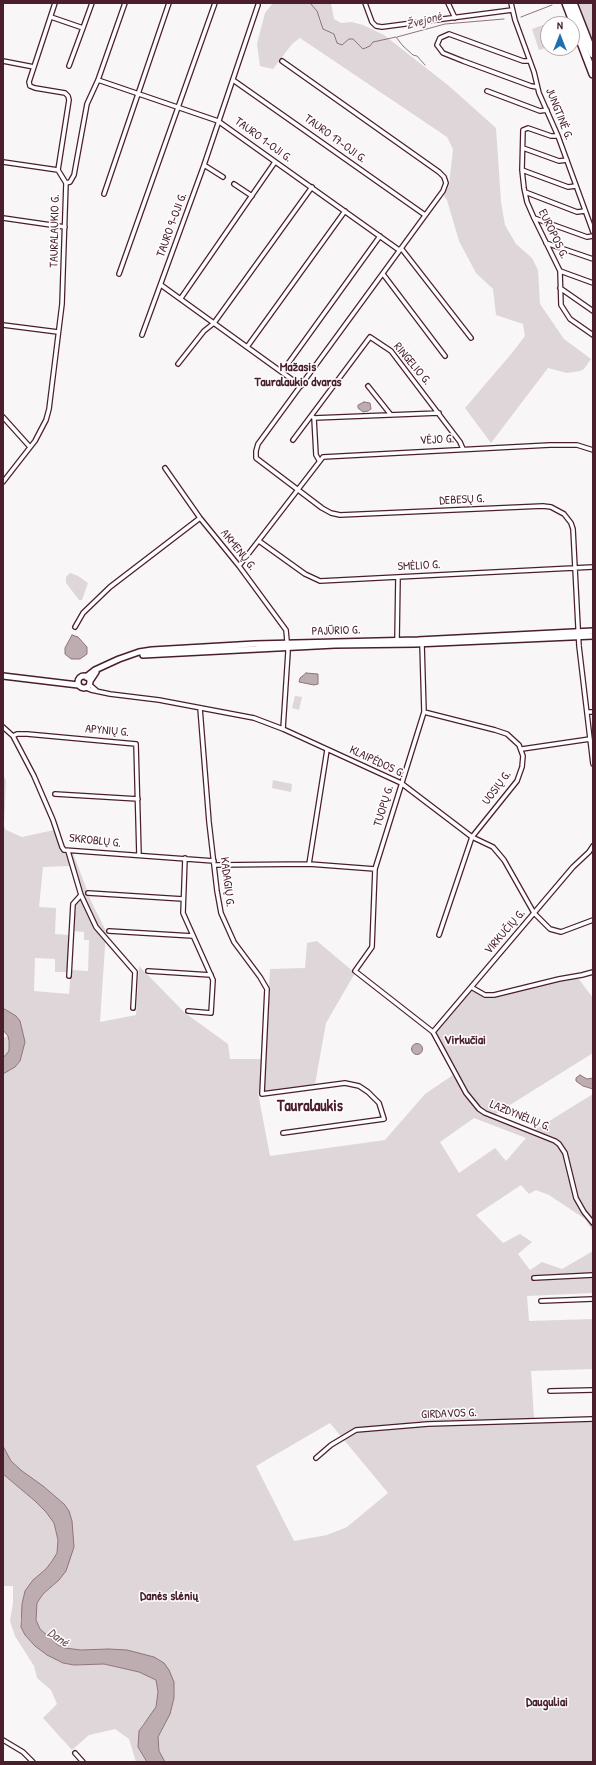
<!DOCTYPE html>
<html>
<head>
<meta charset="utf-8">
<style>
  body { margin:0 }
  #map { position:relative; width:596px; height:1765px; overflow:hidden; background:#f8f6f7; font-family:"Patrick Hand",sans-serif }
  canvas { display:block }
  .frame { position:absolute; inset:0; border:4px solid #4a1f2b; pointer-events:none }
  .north { position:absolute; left:540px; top:16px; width:40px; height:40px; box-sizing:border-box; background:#fff; border:1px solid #b7a5aa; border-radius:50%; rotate:0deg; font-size:11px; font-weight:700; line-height:16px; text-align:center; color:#4a1f2b }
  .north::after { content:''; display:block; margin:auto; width:14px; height:18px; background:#1f6fb2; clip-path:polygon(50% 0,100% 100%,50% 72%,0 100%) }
</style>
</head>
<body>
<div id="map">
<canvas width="596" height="1765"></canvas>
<div class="frame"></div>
<div class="north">N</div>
</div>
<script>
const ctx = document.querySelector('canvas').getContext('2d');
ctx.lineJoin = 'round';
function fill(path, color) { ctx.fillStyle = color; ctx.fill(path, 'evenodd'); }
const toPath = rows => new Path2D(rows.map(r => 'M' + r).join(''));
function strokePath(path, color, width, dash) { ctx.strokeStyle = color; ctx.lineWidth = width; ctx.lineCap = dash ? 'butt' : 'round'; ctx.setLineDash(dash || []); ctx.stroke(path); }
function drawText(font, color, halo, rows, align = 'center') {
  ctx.font = font + ' "Patrick Hand",sans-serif'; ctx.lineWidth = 3; ctx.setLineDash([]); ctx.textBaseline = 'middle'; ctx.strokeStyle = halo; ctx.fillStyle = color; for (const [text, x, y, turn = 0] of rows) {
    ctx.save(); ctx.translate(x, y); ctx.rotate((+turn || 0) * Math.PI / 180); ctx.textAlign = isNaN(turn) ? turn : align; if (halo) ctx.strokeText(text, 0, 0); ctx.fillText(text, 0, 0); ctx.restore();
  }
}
fill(toPath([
  [273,3,331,3,334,19,341,23,352,22,363,25,384,35,449,86,496,128,501,202,505,225,516,244,532,258,538,270,540,304,564,339,591,359,584,369,580,371,567,373,548,368,491,443,465,408,512,353,525,336,523,324,496,315,493,289,476,273,459,241,447,200,444,196,449,185,453,149,447,137,300,38,292,44,273,69,260,66,257,44,265,13],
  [577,3,593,3,593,44],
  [543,25,548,39,548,47,539,50,532,29],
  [70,573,78,576,88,583,82,600,79,600,66,583,66,577],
  [295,696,302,697,299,710,292,708],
  [3,774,6,781,4,826,6,830,22,837,54,830,62,850,66,853,73,853,91,901,106,931,100,1022,136,1015,139,966,185,1013,228,1044,230,1059,265,1059,270,969,305,968,307,943,317,941,355,973,326,1023,315,1084,258,1093,270,1156,385,1140,425,1094,453,1075,469,1101,481,1113,555,1143,562,1151,578,1207,593,1225,593,1232,585,1219,549,1195,536,1190,529,1194,521,1185,476,1215,503,1243,520,1234,532,1242,518,1254,530,1270,542,1262,562,1269,593,1251,593,1293,527,1296,529,1321,593,1319,593,1369,531,1371,534,1419,593,1416,593,1762,165,1762,159,1751,158,1737,172,1707,174,1698,174,1682,127,1650,108,1649,81,1650,65,1648,58,1645,40,1629,36,1620,37,1603,43,1594,59,1580,64,1504,43,1486,22,1471,11,1461,3,1446,3,1074,15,1067,7,1009,3,1008],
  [70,866,81,900,76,904,74,931,84,932,84,940,89,940,88,971,71,970,69,994,34,991,35,958,55,959,55,972,68,972,69,935,55,934,56,908,39,907,43,867],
  [474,1118,526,1138,506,1161,495,1148,459,1173,440,1142],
  [330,1423,388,1493,347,1527,327,1535,294,1541,256,1466],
  [273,780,292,784,291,792,272,788],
  [578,978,593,998,593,1053,494,1115,478,1106,462,1084,447,1057,435,1034,437,1030,472,989,485,996,495,997,547,983],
  [8,1036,9,1051,3,1058,3,1038],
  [593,1094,593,1220,583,1208,578,1198,564,1148,557,1141,533,1131],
  [3,1474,35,1501,46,1512,54,1523,58,1540,57,1553,52,1561,46,1569,33,1580,20,1620,21,1627,25,1635,35,1646,47,1655,63,1663,74,1665,104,1664,139,1672,156,1680,158,1692,156,1707,152,1715,142,1725,138,1747,147,1762,136,1762,129,1739,115,1729,89,1735,72,1750,43,1718,57,1704,51,1690,37,1678,34,1666,15,1636,10,1621,13,1603,13,1586,3,1586]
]), '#ded6d9');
const water = toPath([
  [364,402,370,403,371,409,368,411,363,412,358,408,358,405,364,402],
  [72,635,78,637,87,647,87,654,80,659,71,659,65,654,65,648,72,635],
  [306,673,318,674,318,684,314,685,299,682,300,678,306,673],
  [3,1008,16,1016,20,1021,25,1042,20,1061,15,1067,3,1074,3,1058,9,1051,9,1041,8,1036,3,1030,3,1008],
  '411.5 1049a5.5 5.5 0 1 1 11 0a5.5 5.5 0 1 1-11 0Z',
  [580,1075,587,1079,593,1078,593,1089,583,1086,576,1081,576,1078,580,1075],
  [3,1446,11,1461,22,1471,43,1486,64,1504,69,1511,72,1521,74,1547,66,1571,59,1580,43,1594,37,1603,36,1620,40,1629,58,1645,65,1648,81,1650,108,1649,127,1650,154,1657,164,1663,169,1670,174,1682,174,1698,170,1714,158,1737,159,1751,165,1762,147,1762,138,1747,139,1731,156,1707,158,1692,156,1680,139,1672,104,1664,74,1665,63,1663,47,1655,35,1646,25,1635,21,1627,22,1604,25,1591,33,1580,46,1569,52,1561,57,1553,58,1540,54,1523,46,1512,35,1501,3,1474,3,1446]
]);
fill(water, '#bdadb0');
strokePath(water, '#8f747b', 1);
strokePath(toPath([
  [310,3,317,11,323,29,334,34,337,43,342,45,349,39,353,39,363,49,370,46,373,42,396,37,403,46,413,55,417,56,425,65],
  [521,17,552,5],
  [397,37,445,24,504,19]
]), '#8f747b', 1);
const street = toPath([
  [365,3,372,22,376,26,382,27,512,10],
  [448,3,455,18],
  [511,3,515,20,534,72,539,93,558,136,593,232],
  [51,17,83,28,92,3],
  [3,61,34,67],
  [282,61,439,172,444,177,446,183,443,191,258,444,256,451,256,458,322,508,331,513,340,515,543,506,551,507,564,514,571,523,573,529,579,646,593,764],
  [530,61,523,61,449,34,440,38,437,45,443,53,463,61,531,86,537,87],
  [69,66,83,28],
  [98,80,218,121,399,250],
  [233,80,425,215],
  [487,91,540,111,547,110],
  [558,136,551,136,528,128,523,130,522,170,524,188,527,202,534,218,560,271,561,305,570,319,593,335],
  [523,148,559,161,567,160],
  [3,162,58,170],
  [204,165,223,177],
  [522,170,568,187,576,186],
  [66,183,70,182,74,175,87,104,98,80,125,3],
  [234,184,252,196],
  [525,192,577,212,585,211],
  [104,194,169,3],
  [3,218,65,227],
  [534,218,587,237,593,236],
  [546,243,593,259],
  [401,248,471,338],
  [560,271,593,283],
  [119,274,215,3],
  [383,274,445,356],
  [161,285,301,386],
  [560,288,593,311],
  [181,298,275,162],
  [3,325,58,332],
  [142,335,204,165,258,5],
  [247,347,345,211],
  [178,364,204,331,214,323,312,187],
  [282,372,380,236],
  [368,386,391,415],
  [3,417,30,447],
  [313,417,314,418,316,455,319,460],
  [314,418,439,413],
  [293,440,370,337,391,351,460,442,463,449],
  [165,468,200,518,239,566,286,630,288,652,283,729],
  [3,482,35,441,46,420,49,409,62,304,66,183,58,170,69,100,68,96,65,93,35,88,30,86,29,82,55,3],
  [259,541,305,574,320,581,593,567],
  [239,566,323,457,550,445,577,445,593,450],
  [75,627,83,613,110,587,200,518],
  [397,640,398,577],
  [422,644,424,712,375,869,372,947,355,971,433,1032,466,1093,479,1109,485,1113,555,1141,559,1144,565,1153,576,1198,584,1212,593,1223],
  [89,684,97,691],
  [86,688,91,690,110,694,159,700,254,718,283,729,401,783,472,837,493,847,504,860,534,913,550,929,561,932,593,920],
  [200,708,209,822,217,891,221,913,234,942,260,977,267,989,262,1094,345,1083,359,1086,368,1092,379,1103,384,1119,283,1133],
  [424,712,495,730,507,734,519,745,523,756,522,767,517,781,472,837,439,935],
  [587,712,593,712],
  [3,727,13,736,34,776,53,820,62,847,64,850,214,861],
  [13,736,17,734,27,734,136,744,139,855],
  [522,749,590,739],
  [55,794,138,799],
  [68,851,81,895,96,927,135,972,133,1008],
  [185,858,183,913,213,980,211,1013,188,1011],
  [309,864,327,750],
  [215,865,309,864,375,869],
  [88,893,183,899],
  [109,931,193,936],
  [148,971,211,975],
  [69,976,73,904,81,895],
  [471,987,485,995,494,995,559,979,582,975,593,972],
  [433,1032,573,867,589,852,593,846],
  [534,1278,593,1275],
  [541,1301,593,1299],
  [550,1391,593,1390],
  [316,1458,331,1445,356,1430,428,1424,593,1419],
  [3,1740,23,1752,33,1762],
  [75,1753,83,1762]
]);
const secondary = toPath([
  [143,655,335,645,415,644,593,636],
  '78 682a6 6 0 1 1 12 0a6 6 0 1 1-12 0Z',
  [3,676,78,685],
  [86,677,95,670,119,659,139,652,152,650,255,644,418,640,593,631],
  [90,681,96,672]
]);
const highway = toPath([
  [566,3,593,74],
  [573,3,593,54]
]);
strokePath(street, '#4a1f2b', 6);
strokePath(secondary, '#4a1f2b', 8);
strokePath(highway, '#4a1f2b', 10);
strokePath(street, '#fff', 3.5);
strokePath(secondary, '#fff', 5);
strokePath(highway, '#fff', 7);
drawText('12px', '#4a1f2b', '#fff', [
  ["JUNGTINĖ G.",559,114,68],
  ["TAURO 17-OJI G.",335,139,36],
  ["TAURO 1-OJI G.",263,140,36],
  ["TAURO 9-OJI G.",172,225,-70],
  ["TAURALAUKIO G.",55,231,-89],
  ["EUROPOS G.",553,234,64],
  ["RINGELIO G.",412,364,50],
  ["VĖJO G.",437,440,-3],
  ["DEBESŲ G.",462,500,-3],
  ["AKMENŲ G.",238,550,51],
  ["SMĖLIO G.",419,566,-3],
  ["PAJŪRIO G.",336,631,-2],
  ["APYNIŲ G.",107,731,5],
  ["KLAIPĖDOS G.",377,762,25],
  ["UOSIŲ G.",497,788,-53],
  ["TUOPŲ G.",384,806,-73],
  ["SKROBLŲ G.",95,841,6],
  ["KADAGIŲ G.",227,882,83],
  ["VIRKUČIŲ G.",505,932,-49],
  ["LAZDYNĖLIŲ G.",520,1116,22],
  ["GIRDAVOS G.",449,1414,-2]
]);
drawText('italic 13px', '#72515a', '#fff', [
  ["Žvejonė",424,21,-15],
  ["Danė",58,1638,35]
]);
drawText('bold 13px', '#4a1f2b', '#fff', [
  ["Mažasis",298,368],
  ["Tauralaukio dvaras",298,383],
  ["Virkučiai",465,1041],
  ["Danės slėnių",169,1597],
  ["Dauguliai",547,1703]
]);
drawText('bold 16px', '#4a1f2b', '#fff', [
  ["Tauralaukis",310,1107]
]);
</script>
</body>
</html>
